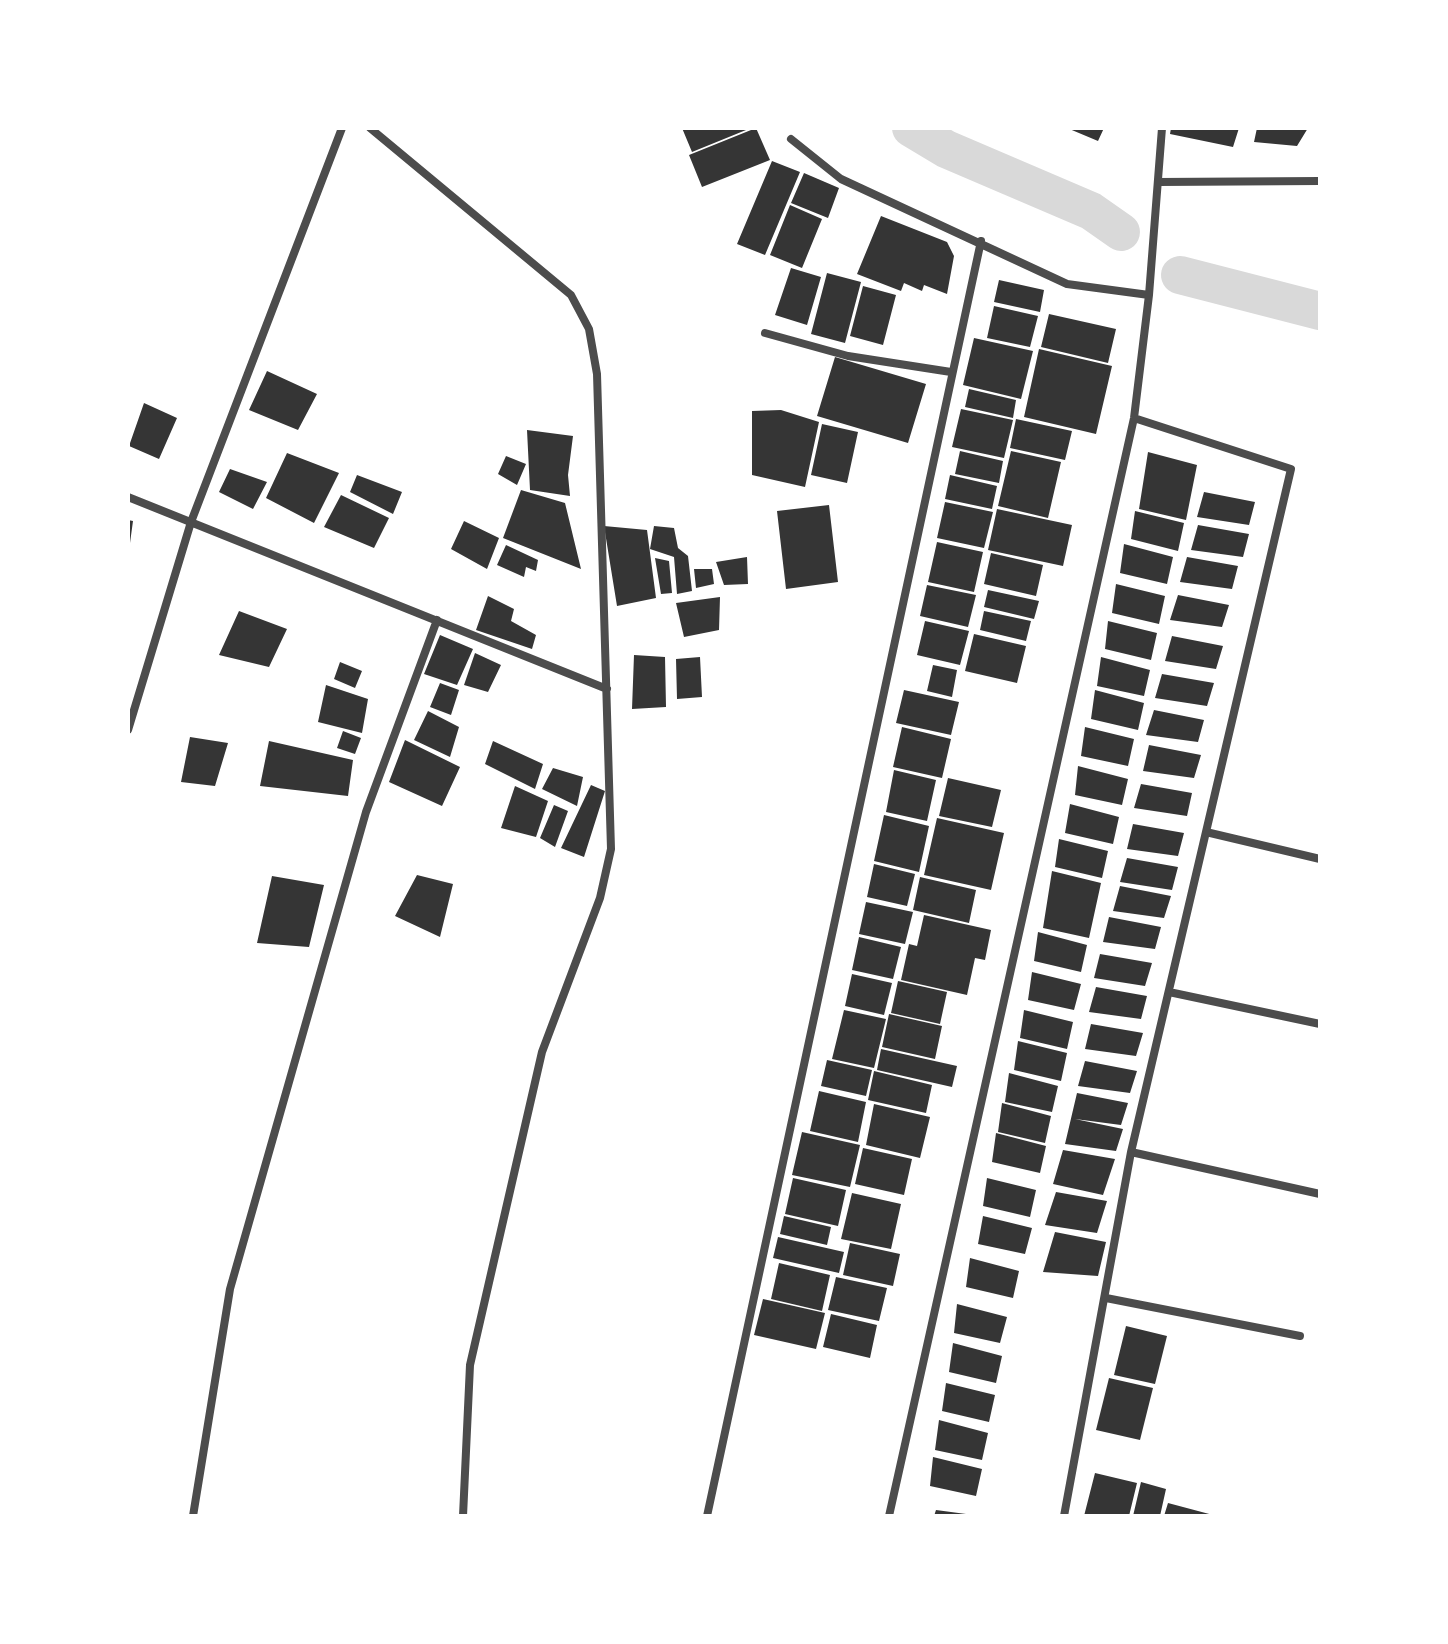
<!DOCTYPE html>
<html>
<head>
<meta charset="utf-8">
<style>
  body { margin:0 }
  #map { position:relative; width:1448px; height:1644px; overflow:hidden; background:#fff; font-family:"Roboto Serif",serif }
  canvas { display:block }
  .frame { position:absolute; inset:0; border:130px solid #fff; pointer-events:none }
</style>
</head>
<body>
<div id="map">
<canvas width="1448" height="1644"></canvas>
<div class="frame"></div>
</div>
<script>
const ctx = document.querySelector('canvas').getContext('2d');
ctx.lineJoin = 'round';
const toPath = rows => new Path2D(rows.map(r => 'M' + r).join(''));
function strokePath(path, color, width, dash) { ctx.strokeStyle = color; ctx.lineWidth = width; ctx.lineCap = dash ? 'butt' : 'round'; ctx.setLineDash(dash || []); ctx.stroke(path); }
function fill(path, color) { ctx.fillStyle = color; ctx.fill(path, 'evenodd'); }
strokePath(toPath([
  [911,128,946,149,1091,211,1121,232],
  [1180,275,1320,311]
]), '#d9d9d9', 38);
fill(toPath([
  [682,128,751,128,692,152],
  [756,128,770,160,702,187,689,155],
  [1067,128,1104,128,1098,141],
  [1171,128,1239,128,1233,147,1170,134],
  [1257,128,1308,128,1297,146,1254,142],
  [772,161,800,172,765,255,737,244],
  [804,173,839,188,828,218,791,203],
  [790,205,822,219,802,268,770,255],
  [881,216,947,242,954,256,947,294,924,285,922,291,904,283,901,291,857,274],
  [791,268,821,277,807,325,775,315],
  [827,273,861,282,845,343,811,334],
  [999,280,1044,290,1040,312,994,302],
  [863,286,896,295,883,345,850,336],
  [994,306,1038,316,1030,347,987,338],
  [1049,314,1116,329,1108,363,1041,347],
  [974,338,1033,351,1021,399,963,385],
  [1039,349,1112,366,1096,434,1024,417],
  [835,357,926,384,908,443,817,416],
  [267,371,317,394,298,430,249,410],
  [969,389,1016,400,1013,418,965,407],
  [144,403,177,418,159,459,129,446],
  [961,409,1013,420,1004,458,952,447],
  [781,410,819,422,805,487,752,475,752,411],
  [1016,419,1072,431,1065,460,1010,448],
  [822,424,858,432,847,483,811,475],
  [527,430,573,436,568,475,570,496,530,490],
  [960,451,1003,461,999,483,955,474],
  [1011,451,1061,462,1048,518,998,506],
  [1148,452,1197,465,1186,520,1139,509],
  [287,453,339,473,314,523,266,498],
  [506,456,526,464,517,485,498,474],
  [230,469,267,482,253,509,219,492],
  [357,475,402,492,393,514,350,492],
  [950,475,997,486,992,509,945,499],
  [521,490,565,503,581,569,503,538],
  [1204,492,1255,502,1249,525,1197,517],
  [341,495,389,518,374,548,324,527],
  [945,502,993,512,984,548,937,538],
  [829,505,838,582,786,589,777,511],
  [997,509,1072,525,1063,566,988,550],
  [1135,511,1184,523,1178,551,1131,539],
  [128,520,133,521,130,543,128,542],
  [464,521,499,538,487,569,451,549],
  [1198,525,1249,534,1243,557,1191,550],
  [604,526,647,530,656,598,617,606],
  [654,526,674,528,678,548,688,556,692,591,677,594,674,557,650,549],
  [937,542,983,552,974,592,928,582],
  [1124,544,1173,557,1167,584,1120,573],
  [506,545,538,560,536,571,526,567,524,577,497,565],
  [991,553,1043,565,1036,596,984,584],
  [747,557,748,584,724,585,716,562],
  [1187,557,1238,566,1232,589,1180,582],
  [655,558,669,561,672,593,661,594],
  [694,569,712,569,714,584,696,588],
  [1116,584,1165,596,1159,624,1112,613],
  [927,585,976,595,968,627,920,616],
  [988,590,1039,601,1034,619,984,607],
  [1178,595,1229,605,1222,627,1170,620],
  [488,596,514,609,511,621,536,635,532,649,476,630],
  [720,597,719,630,684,637,676,603],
  [239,611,287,629,269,667,219,655],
  [984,611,1031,621,1026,641,980,630],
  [925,621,969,631,960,665,917,655],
  [1108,621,1157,633,1151,660,1105,649],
  [974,634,1026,646,1017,683,965,671],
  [440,635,473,649,457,685,424,674],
  [1172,636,1223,646,1216,669,1165,661],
  [475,653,501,665,488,692,464,685],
  [634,655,665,657,666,707,632,709],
  [700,657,702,697,677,699,676,659],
  [1101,657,1150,670,1144,696,1097,686],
  [340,662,362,671,355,688,334,679],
  [933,665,957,670,952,697,927,691],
  [1162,674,1214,683,1207,706,1155,698],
  [440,683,459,690,451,715,430,707],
  [326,685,368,699,362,733,318,722],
  [904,690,959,702,951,735,896,723],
  [1095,690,1144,703,1138,730,1091,719],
  [1154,710,1204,720,1198,742,1146,735],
  [428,711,459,727,450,757,414,740],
  [902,727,951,739,942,778,893,767],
  [1085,727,1134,739,1128,766,1081,756],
  [343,731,361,738,355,754,337,748],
  [190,737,228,743,215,786,181,782],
  [405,740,460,767,442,806,389,782],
  [269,741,353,760,348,796,260,786],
  [493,741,543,764,535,789,485,764],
  [1149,745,1201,755,1194,778,1143,771],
  [1078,766,1128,779,1122,805,1075,795],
  [553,768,583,777,577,806,542,789],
  [894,770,936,780,927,821,886,812],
  [948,778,1001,790,992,827,939,816],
  [1141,784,1192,793,1187,816,1134,808],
  [591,785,605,791,584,857,561,848],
  [515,786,548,801,536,837,501,828],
  [1070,804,1119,817,1113,844,1065,833],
  [554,805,568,811,555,847,540,838],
  [884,815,929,826,919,872,874,861],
  [937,818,1004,833,991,890,924,875],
  [1133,824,1184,833,1178,856,1127,849],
  [1059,839,1108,851,1102,878,1055,867],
  [1127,858,1178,867,1172,890,1120,882],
  [874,864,915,874,907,906,867,897],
  [1052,871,1101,883,1089,938,1043,928],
  [417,875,453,884,440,937,395,916],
  [272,876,324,885,309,947,257,943],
  [920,877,976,890,969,923,913,910],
  [1120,886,1171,896,1164,918,1113,911],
  [866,902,913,912,905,944,859,934],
  [924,915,991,930,985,960,975,958,967,995,901,980,909,944,917,946],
  [1109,917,1161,927,1155,949,1103,942],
  [1038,932,1087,945,1081,972,1034,961],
  [859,937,901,947,893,979,852,970],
  [1100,954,1152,963,1145,986,1094,978],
  [1032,972,1081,984,1074,1010,1028,1000],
  [852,974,892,983,884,1015,845,1006],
  [898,981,947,992,940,1024,891,1013],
  [1096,987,1147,996,1141,1019,1089,1012],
  [844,1010,886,1019,874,1068,832,1059],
  [1024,1010,1073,1022,1067,1049,1020,1038],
  [889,1014,942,1026,935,1059,882,1047],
  [1091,1024,1143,1033,1136,1056,1085,1049],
  [1018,1041,1067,1053,1061,1081,1014,1070],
  [881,1049,957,1066,952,1087,877,1070],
  [827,1060,872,1070,866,1096,821,1086],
  [1085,1061,1137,1071,1130,1093,1078,1086],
  [874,1071,932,1085,926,1113,868,1100],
  [1009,1073,1058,1086,1052,1112,1005,1102],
  [819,1091,866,1102,858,1142,810,1131],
  [1077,1093,1128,1103,1121,1125,1075,1119,1123,1129,1116,1151,1065,1144],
  [1002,1103,1051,1116,1045,1143,998,1132],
  [874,1104,930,1117,920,1158,866,1145],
  [802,1132,860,1145,850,1187,792,1175],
  [996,1133,1046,1146,1040,1173,992,1162],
  [863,1148,912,1159,904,1195,855,1184],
  [1063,1150,1115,1159,1103,1195,1053,1184],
  [793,1178,846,1190,838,1226,785,1214],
  [987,1178,1036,1190,1030,1217,983,1206],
  [1056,1192,1107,1201,1097,1233,1045,1225],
  [852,1193,901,1204,891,1249,841,1239],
  [784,1216,831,1227,827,1245,780,1234],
  [983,1216,1032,1228,1025,1254,978,1244],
  [1055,1232,1106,1242,1098,1276,1043,1272],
  [778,1237,844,1252,839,1273,773,1258],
  [850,1243,900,1254,893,1286,843,1275],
  [970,1258,1019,1271,1013,1298,966,1287],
  [779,1263,830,1275,822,1311,771,1299],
  [836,1277,887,1288,879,1321,828,1310],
  [763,1299,825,1313,816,1349,754,1335],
  [957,1304,1007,1317,1000,1343,954,1333],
  [831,1314,877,1325,870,1358,823,1347],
  [1126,1326,1167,1336,1155,1384,1114,1375],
  [953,1343,1002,1356,996,1383,949,1372],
  [1109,1378,1153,1388,1140,1440,1096,1430],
  [946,1383,995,1395,989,1422,942,1411],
  [939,1420,988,1433,982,1460,935,1450],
  [933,1457,982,1469,976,1496,930,1486],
  [1095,1473,1137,1483,1129,1516,1084,1516],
  [1141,1482,1166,1489,1160,1516,1133,1516],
  [1168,1503,1213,1515,1212,1516,1164,1516],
  [936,1510,966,1514,966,1516,934,1516]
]), '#353535');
strokePath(toPath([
  [370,128,571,295,589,329,597,374,611,849,600,898,542,1052,470,1365,463,1516],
  [791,139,841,179,1067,284,1149,295],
  [1158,182,1320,181],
  [765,333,848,356,951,372],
  [128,497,607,689],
  [128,730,191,522,342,128],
  [1206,832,1320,859],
  [1169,992,1320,1024],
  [1131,1152,1320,1194],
  [1106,1298,1300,1336],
  [193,1516,230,1289,366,812,437,620],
  [707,1516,981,241],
  [889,1516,1134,418,1149,295,1162,128],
  [1064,1516,1131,1152,1291,469,1134,418]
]), '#4c4c4c', 8);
</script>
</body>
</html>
